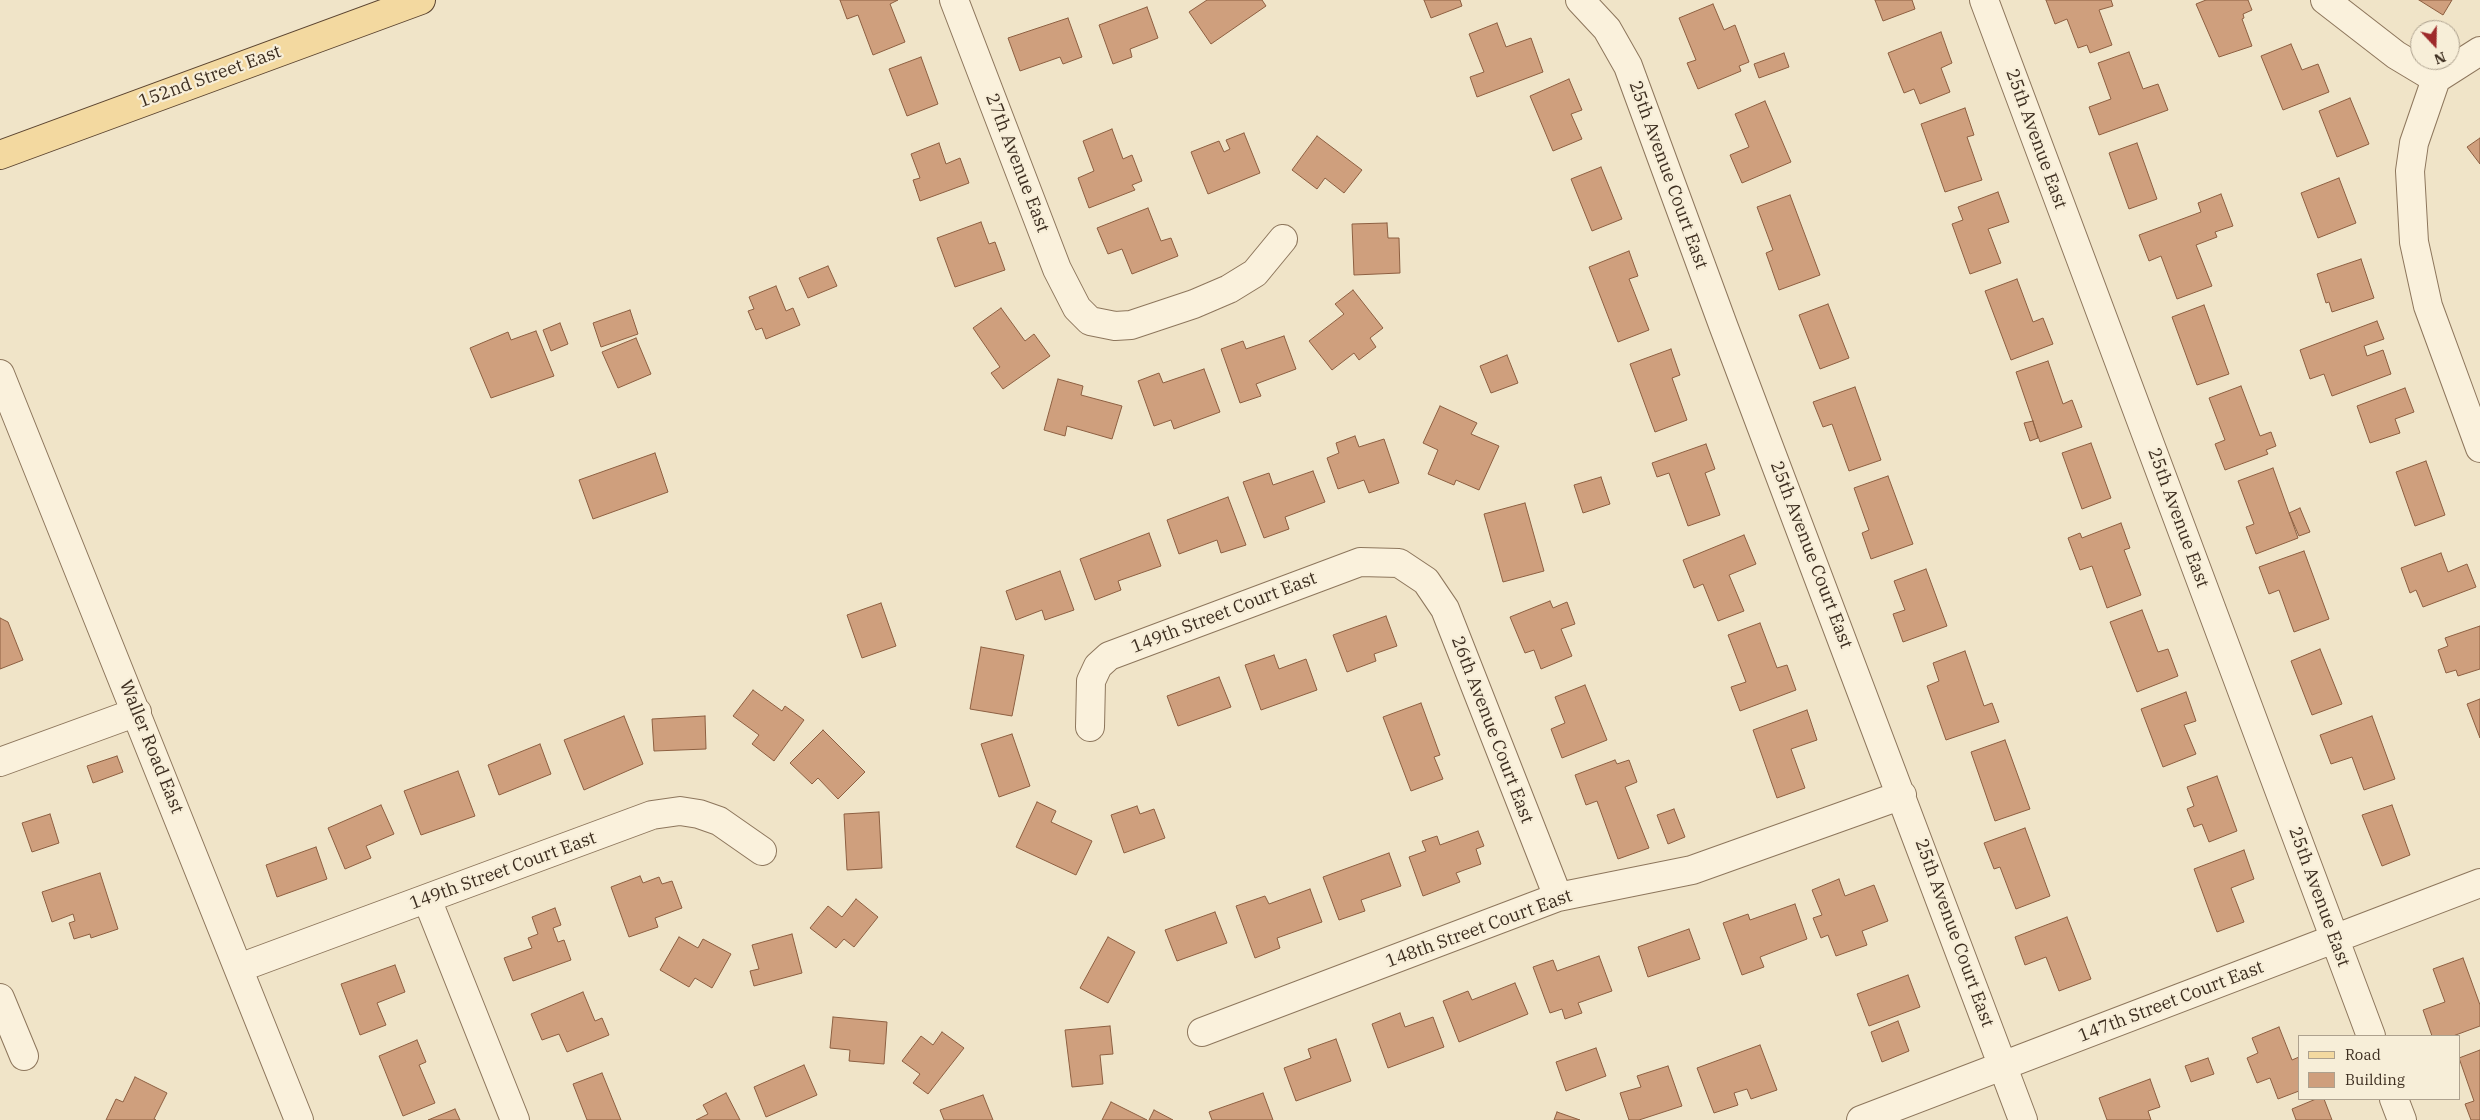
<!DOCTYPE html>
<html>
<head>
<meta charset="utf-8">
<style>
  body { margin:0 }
  #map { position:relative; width:2480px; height:1120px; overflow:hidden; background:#f0e4c8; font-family:"IBM Plex Serif",serif }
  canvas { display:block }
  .legend { position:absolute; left:2298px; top:1035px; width:162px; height:65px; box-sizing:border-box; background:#f7eed8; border:1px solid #ada18e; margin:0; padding:6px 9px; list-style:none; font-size:15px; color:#3d2e20 }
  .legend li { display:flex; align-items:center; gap:10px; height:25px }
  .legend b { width:25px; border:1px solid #ada18e }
  .north { position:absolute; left:2410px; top:20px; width:50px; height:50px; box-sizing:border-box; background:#f7eed8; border:1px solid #ada18e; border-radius:50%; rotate:159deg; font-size:14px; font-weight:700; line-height:20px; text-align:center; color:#3d2e20 }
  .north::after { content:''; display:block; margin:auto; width:18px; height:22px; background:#9e2a2b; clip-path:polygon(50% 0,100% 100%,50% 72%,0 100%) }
</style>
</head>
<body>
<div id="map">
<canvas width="2480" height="1120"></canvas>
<ul class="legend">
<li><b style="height:6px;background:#f3d9a0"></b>Road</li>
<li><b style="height:14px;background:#cf9f7d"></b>Building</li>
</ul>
<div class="north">N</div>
</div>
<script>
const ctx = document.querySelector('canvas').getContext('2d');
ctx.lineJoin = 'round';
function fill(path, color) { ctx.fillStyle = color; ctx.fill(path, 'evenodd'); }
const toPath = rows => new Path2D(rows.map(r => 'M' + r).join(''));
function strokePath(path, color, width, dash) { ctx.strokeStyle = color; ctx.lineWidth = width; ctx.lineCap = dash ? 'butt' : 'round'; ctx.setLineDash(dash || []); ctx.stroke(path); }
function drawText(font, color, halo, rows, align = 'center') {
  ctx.font = font + ' "IBM Plex Serif",serif'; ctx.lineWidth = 4.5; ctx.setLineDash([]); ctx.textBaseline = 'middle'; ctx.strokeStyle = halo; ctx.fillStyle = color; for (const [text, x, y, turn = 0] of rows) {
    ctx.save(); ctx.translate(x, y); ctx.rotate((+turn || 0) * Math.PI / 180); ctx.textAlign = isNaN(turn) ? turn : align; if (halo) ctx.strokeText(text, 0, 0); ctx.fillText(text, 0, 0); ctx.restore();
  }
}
const building = toPath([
  [840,0,898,0,890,4,905,42,873,55,858,15,847,19,840,0],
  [1207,0,1262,0,1266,6,1211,44,1189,12,1207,0],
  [1424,0,1460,0,1462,6,1431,18,1424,0],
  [1875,0,1912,0,1915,9,1883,21,1875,0],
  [2046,0,2111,0,2113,6,2099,10,2112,45,2090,53,2087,45,2078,48,2067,19,2055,24,2046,0],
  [2206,0,2248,0,2252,10,2243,14,2244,18,2242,19,2252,46,2219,57,2196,4,2206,0],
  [2419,0,2452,0,2443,15,2419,0],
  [1713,4,1724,30,1735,25,1749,62,1739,66,1741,71,1698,89,1687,63,1696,60,1679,18,1713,4],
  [1147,7,1158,38,1130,49,1132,57,1113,64,1099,25,1147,7],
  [1068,18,1082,57,1063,64,1060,57,1020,71,1008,38,1068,18],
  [1497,23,1506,47,1531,38,1543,72,1477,97,1470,77,1484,72,1469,34,1497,23],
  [1941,32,1952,63,1941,68,1950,92,1920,104,1914,89,1904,93,1888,53,1941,32],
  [2291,44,2302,70,2318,64,2329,92,2283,110,2261,56,2291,44],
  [2129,52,2143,89,2158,84,2168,110,2099,135,2089,107,2111,99,2098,63,2129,52],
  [1784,53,1789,67,1759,78,1754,64,1784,53],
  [921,57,938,104,907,116,889,69,921,57],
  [1569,79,1582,110,1571,114,1582,139,1553,151,1530,96,1569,79],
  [2350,98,2369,144,2337,157,2319,111,2350,98],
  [1765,101,1791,162,1742,183,1730,155,1749,147,1735,114,1765,101],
  [1965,108,1974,135,1967,137,1982,180,1945,192,1921,124,1965,108],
  [1112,129,1123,159,1132,155,1142,181,1132,185,1135,190,1089,208,1078,178,1094,171,1083,141,1112,129],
  [1244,133,1260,173,1208,194,1191,152,1219,141,1224,152,1230,149,1226,140,1244,133],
  [1317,136,1362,170,1344,193,1325,178,1317,189,1292,170,1317,136],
  [2480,138,2480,164,2467,147,2480,138],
  [939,143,946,164,960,158,969,183,920,201,913,180,920,178,911,154,939,143],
  [2137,143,2157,199,2129,209,2109,153,2137,143],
  [1601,167,1622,219,1592,231,1571,179,1601,167],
  [2339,178,2356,223,2318,238,2301,193,2339,178],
  [1998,192,2009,222,1988,229,2001,263,1970,274,1952,224,1963,220,1958,207,1998,192],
  [2221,194,2233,226,2215,232,2217,237,2196,245,2212,286,2177,299,2161,256,2149,261,2139,235,2201,212,2198,203,2221,194],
  [1790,195,1820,275,1779,290,1766,253,1773,250,1757,207,1790,195],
  [1148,208,1161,241,1171,238,1178,256,1132,274,1122,249,1108,254,1097,228,1148,208],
  [981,222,989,244,995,242,1005,270,955,287,937,238,981,222],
  [1387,223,1388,238,1399,238,1400,273,1354,275,1352,224,1387,223],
  [1629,251,1638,276,1629,279,1649,330,1618,342,1589,267,1629,251],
  [2361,259,2374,298,2332,312,2329,302,2326,303,2317,274,2361,259],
  [828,266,837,286,808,298,799,278,828,266],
  [2017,279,2033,322,2043,318,2053,344,2011,360,1985,291,2017,279],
  [776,286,786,311,793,308,800,325,766,339,762,328,756,330,748,311,754,309,749,297,776,286],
  [1353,290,1383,328,1370,338,1376,347,1359,360,1354,353,1332,370,1309,341,1344,314,1335,304,1353,290],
  [1828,304,1849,358,1820,369,1799,315,1828,304],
  [2204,305,2229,374,2197,385,2172,317,2204,305],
  [1001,308,1025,341,1034,334,1050,356,1003,389,991,373,1000,367,973,328,1001,308],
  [630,310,638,334,601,347,593,323,630,310],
  [2377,321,2384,339,2364,346,2367,356,2383,350,2391,374,2332,396,2324,374,2310,379,2300,350,2377,321],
  [560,323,568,344,551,351,543,330,560,323],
  [536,331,554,376,491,398,470,348,508,332,511,340,536,331],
  [1284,336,1296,369,1256,384,1261,396,1240,403,1221,349,1243,341,1246,349,1284,336],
  [636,338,651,374,618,388,602,352,636,338],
  [1671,349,1680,375,1672,378,1687,420,1655,432,1630,364,1671,349],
  [1507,355,1518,383,1491,393,1480,366,1507,355],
  [2048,361,2063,404,2072,400,2082,427,2040,442,2016,372,2048,361],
  [1204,369,1220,412,1174,429,1171,420,1154,426,1138,381,1159,373,1163,383,1204,369],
  [1058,379,1083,386,1081,395,1122,406,1112,439,1067,426,1065,436,1044,430,1058,379],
  [2241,386,2260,436,2271,432,2276,446,2266,450,2268,454,2225,470,2215,444,2225,440,2209,398,2241,386],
  [1855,387,1881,460,1849,471,1832,424,1823,427,1813,402,1855,387],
  [2405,388,2414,412,2395,419,2400,433,2370,443,2357,406,2405,388],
  [1440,406,1477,423,1471,434,1499,446,1479,490,1456,480,1454,485,1428,474,1438,450,1423,443,1440,406],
  [2033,421,2038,438,2030,441,2024,423,2033,421],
  [1355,436,1359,447,1384,439,1399,483,1369,493,1364,480,1338,489,1327,458,1339,453,1336,443,1355,436],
  [2091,443,2111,498,2082,509,2062,453,2091,443],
  [1706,444,1715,469,1705,473,1720,515,1688,526,1669,473,1657,477,1652,463,1706,444],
  [655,453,668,492,593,519,579,480,655,453],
  [2426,461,2445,515,2415,526,2396,472,2426,461],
  [2273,468,2298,538,2256,554,2246,527,2254,524,2238,481,2273,468],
  [1313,471,1325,502,1285,517,1289,529,1264,538,1243,482,1269,473,1273,485,1313,471],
  [1888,476,1913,544,1871,559,1862,533,1869,530,1854,488,1888,476],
  [1601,477,1610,504,1583,513,1574,485,1601,477],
  [1228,497,1246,545,1221,553,1217,540,1179,554,1167,520,1228,497],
  [1525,503,1544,571,1503,582,1484,514,1525,503],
  [2300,508,2310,532,2299,536,2289,513,2300,508],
  [2121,523,2130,548,2124,550,2141,595,2107,608,2092,566,2080,570,2068,538,2080,533,2082,538,2121,523],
  [1149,533,1161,566,1118,581,1121,590,1095,600,1080,559,1149,533],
  [1744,535,1756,564,1729,575,1744,611,1718,621,1703,584,1694,588,1683,560,1744,535],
  [2304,551,2329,619,2294,632,2279,590,2269,594,2259,567,2304,551],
  [2441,553,2448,572,2467,564,2476,587,2423,607,2416,590,2410,593,2401,568,2441,553],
  [1926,569,1947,626,1903,642,1893,614,1905,610,1894,581,1926,569],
  [1060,571,1074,610,1045,620,1042,610,1016,620,1006,591,1060,571],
  [1550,601,1553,608,1567,602,1575,624,1561,629,1572,656,1541,669,1534,650,1525,653,1510,617,1550,601],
  [881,603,896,646,862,658,847,615,881,603],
  [2142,610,2158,652,2168,649,2178,676,2137,692,2110,622,2142,610],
  [1386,616,1397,646,1374,654,1376,661,1347,672,1333,635,1386,616],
  [0,618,8,622,23,660,0,669,0,618],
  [1760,623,1777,668,1787,665,1796,690,1740,711,1731,687,1746,682,1728,635,1760,623],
  [2480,626,2480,669,2458,676,2456,670,2446,673,2438,650,2448,646,2445,638,2480,626],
  [981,647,1024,655,1012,716,970,709,981,647],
  [2320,649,2342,704,2312,715,2291,661,2320,649],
  [1965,651,1984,706,1992,703,1999,722,1946,740,1927,686,1939,681,1933,663,1965,651],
  [1274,655,1279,669,1306,659,1317,690,1261,710,1245,665,1274,655],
  [1219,677,1231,707,1178,726,1167,696,1219,677],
  [1585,685,1607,740,1562,758,1551,729,1565,723,1555,697,1585,685],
  [753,690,782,711,785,706,804,720,774,761,752,744,759,735,733,716,753,690],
  [2186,692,2196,721,2184,725,2196,754,2163,767,2141,709,2186,692],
  [2480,699,2480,738,2467,704,2480,699],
  [1421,703,1440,755,1434,757,1443,779,1411,791,1383,717,1421,703],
  [1807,710,1817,740,1791,749,1805,788,1777,798,1753,730,1807,710],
  [624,716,643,764,584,790,564,740,624,716],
  [705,716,706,749,654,751,652,719,705,716],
  [2372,716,2395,779,2364,790,2352,757,2331,764,2320,735,2372,716],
  [823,730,865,772,838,799,818,778,812,784,790,763,823,730],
  [1012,734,1030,786,999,797,981,744,1012,734],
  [2005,740,2030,809,1995,821,1971,752,2005,740],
  [540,744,551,774,499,795,488,765,540,744],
  [117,756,123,772,93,783,87,766,117,756],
  [1615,760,1617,764,1629,760,1637,782,1625,787,1649,848,1618,859,1597,801,1586,805,1575,775,1615,760],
  [458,771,475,816,421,835,404,791,458,771],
  [2217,776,2237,831,2209,842,2202,824,2194,827,2187,809,2194,806,2187,787,2217,776],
  [1037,802,1056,811,1051,822,1092,841,1076,875,1016,847,1037,802],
  [381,805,394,834,366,846,371,858,345,869,328,828,381,805],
  [2392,805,2410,855,2382,866,2362,815,2392,805],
  [1137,806,1140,814,1154,809,1165,838,1124,853,1111,815,1137,806],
  [1674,809,1685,837,1668,844,1657,815,1674,809],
  [879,812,882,868,847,870,844,814,879,812],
  [50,814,59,843,32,852,22,823,50,814],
  [2025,828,2050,896,2016,909,2000,867,1994,869,1984,843,2025,828],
  [1478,831,1484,846,1476,849,1481,864,1456,873,1460,882,1423,896,1409,857,1426,851,1422,841,1437,836,1440,845,1478,831],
  [316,847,327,879,277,897,266,865,316,847],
  [2244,850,2254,879,2231,888,2244,922,2217,932,2194,869,2244,850],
  [1389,853,1401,886,1361,900,1365,911,1339,920,1323,877,1389,853],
  [100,873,118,929,91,938,90,934,74,939,69,923,75,921,73,914,52,922,42,892,100,873],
  [640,876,643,883,659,877,662,884,672,881,682,908,655,918,658,927,629,937,611,887,640,876],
  [1839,879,1845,896,1874,885,1888,921,1862,931,1867,945,1836,956,1828,935,1821,938,1813,918,1822,915,1812,890,1839,879],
  [1310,889,1322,922,1277,938,1280,948,1255,958,1236,906,1265,896,1269,904,1310,889],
  [856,899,878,917,854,947,844,939,836,948,810,928,828,906,842,917,856,899],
  [1795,904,1807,939,1760,957,1764,967,1742,975,1723,923,1748,914,1750,920,1795,904],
  [555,908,561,925,553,928,558,942,564,940,571,960,513,981,504,958,532,948,528,938,538,934,532,917,555,908],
  [1215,912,1227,943,1177,961,1165,930,1215,912],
  [2067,917,2091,979,2059,991,2046,957,2025,965,2015,937,2067,917],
  [1689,929,1700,959,1648,977,1638,947,1689,929],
  [792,934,802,973,754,986,750,971,759,969,752,945,792,934],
  [679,937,698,948,703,939,731,954,712,988,695,978,689,987,660,970,679,937],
  [1108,937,1135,952,1108,1003,1080,988,1108,937],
  [1599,956,1612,991,1578,1003,1582,1013,1565,1019,1562,1009,1550,1013,1533,967,1553,960,1557,971,1599,956],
  [2463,958,2480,1005,2480,1026,2453,1036,2432,1036,2423,1010,2445,1002,2433,969,2463,958],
  [395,965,405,992,377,1003,386,1025,360,1035,341,984,395,965],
  [1908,975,1920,1007,1869,1026,1857,994,1908,975],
  [1515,983,1528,1014,1459,1042,1443,1001,1468,991,1472,1000,1515,983],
  [583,992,595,1021,602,1018,609,1035,567,1052,559,1034,542,1040,531,1014,583,992],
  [1400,1013,1405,1027,1433,1017,1444,1047,1388,1068,1372,1024,1400,1013],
  [833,1017,887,1022,884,1064,849,1061,850,1050,830,1048,833,1017],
  [1898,1021,1909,1051,1882,1062,1871,1032,1898,1021],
  [1110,1026,1113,1054,1100,1055,1103,1084,1072,1087,1065,1030,1110,1026],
  [2279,1027,2292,1060,2299,1057,2299,1091,2278,1099,2270,1078,2257,1083,2247,1058,2258,1053,2252,1038,2279,1027],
  [942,1032,964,1048,928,1094,913,1083,920,1074,902,1061,921,1036,933,1045,942,1032],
  [1336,1039,1351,1081,1296,1101,1284,1068,1311,1058,1308,1049,1336,1039],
  [417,1040,426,1062,419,1065,435,1103,403,1116,379,1056,417,1040],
  [1760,1045,1777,1090,1751,1099,1747,1089,1734,1093,1738,1105,1714,1113,1697,1068,1760,1045],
  [1596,1048,1606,1076,1566,1091,1556,1062,1596,1048],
  [2480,1050,2480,1120,2471,1120,2465,1104,2474,1101,2459,1058,2480,1050],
  [2208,1058,2214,1074,2191,1082,2185,1066,2208,1058],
  [804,1065,817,1095,766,1117,754,1087,804,1065],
  [1668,1066,1682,1106,1639,1120,1629,1120,1620,1093,1641,1087,1637,1076,1668,1066],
  [602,1073,621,1120,587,1120,573,1084,602,1073],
  [135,1077,167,1093,154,1119,156,1120,106,1120,116,1099,123,1102,135,1077],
  [2150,1079,2160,1107,2148,1111,2151,1120,2107,1120,2099,1098,2150,1079],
  [726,1093,740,1120,696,1120,708,1114,703,1105,726,1093],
  [1263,1093,1273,1120,1212,1120,1209,1112,1263,1093],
  [983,1095,993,1120,944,1120,940,1110,983,1095],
  [2316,1099,2324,1099,2332,1120,2296,1120,2292,1109,2316,1099],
  [1111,1102,1147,1120,1102,1120,1111,1102],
  [455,1109,460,1120,428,1120,455,1109],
  [1154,1110,1173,1120,1149,1120,1154,1110],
  [1557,1112,1580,1120,1554,1120,1557,1112]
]);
fill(building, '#cf9f7d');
strokePath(building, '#8d5f41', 1);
const minor = toPath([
  [954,0,1057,269,1077,308,1090,321,1115,326,1131,325,1194,304,1229,289,1255,273,1283,239],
  [1580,0,1607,29,1628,66,1723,325,2023,1120],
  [1984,0,2371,1036],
  [2325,0,2396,55,2436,79],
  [2480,51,2436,79,2414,143,2410,171,2414,242,2428,306,2480,448],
  [0,374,299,1120],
  [1090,727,1091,681,1098,666,1109,656,1360,562,1399,563,1426,581,1445,609,1558,897],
  [0,762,137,712],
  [427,899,515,1120],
  [239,968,652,815,680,811,699,814,719,821,762,851],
  [0,998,24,1056],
  [1202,1032,1558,897,1692,870,1902,795],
  [2394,1099,2402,1120],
  [1861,1120,2480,883]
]);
const major = toPath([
  [0,155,421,0]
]);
strokePath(minor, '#8d765c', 30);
strokePath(major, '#5b4430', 30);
strokePath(minor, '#faf1dc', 28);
strokePath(major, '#f3d9a0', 28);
drawText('18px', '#3d2e20', '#f7eed8', [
  ["152nd Street East",210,77,-20],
  ["25th Avenue East",2036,139,70],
  ["27th Avenue East",1017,163,69],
  ["25th Avenue Court East",1668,175,70],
  ["25th Avenue East",2178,518,70],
  ["25th Avenue Court East",1811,555,69],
  ["149th Street Court East",1224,613,-21],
  ["26th Avenue Court East",1492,730,69],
  ["Waller Road East",151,747,68],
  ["149th Street Court East",503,871,-20],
  ["25th Avenue East",2319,897,70],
  ["148th Street Court East",1479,929,-20],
  ["25th Avenue Court East",1954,933,70],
  ["147th Street Court East",2171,1002,-21]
]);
</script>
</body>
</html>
